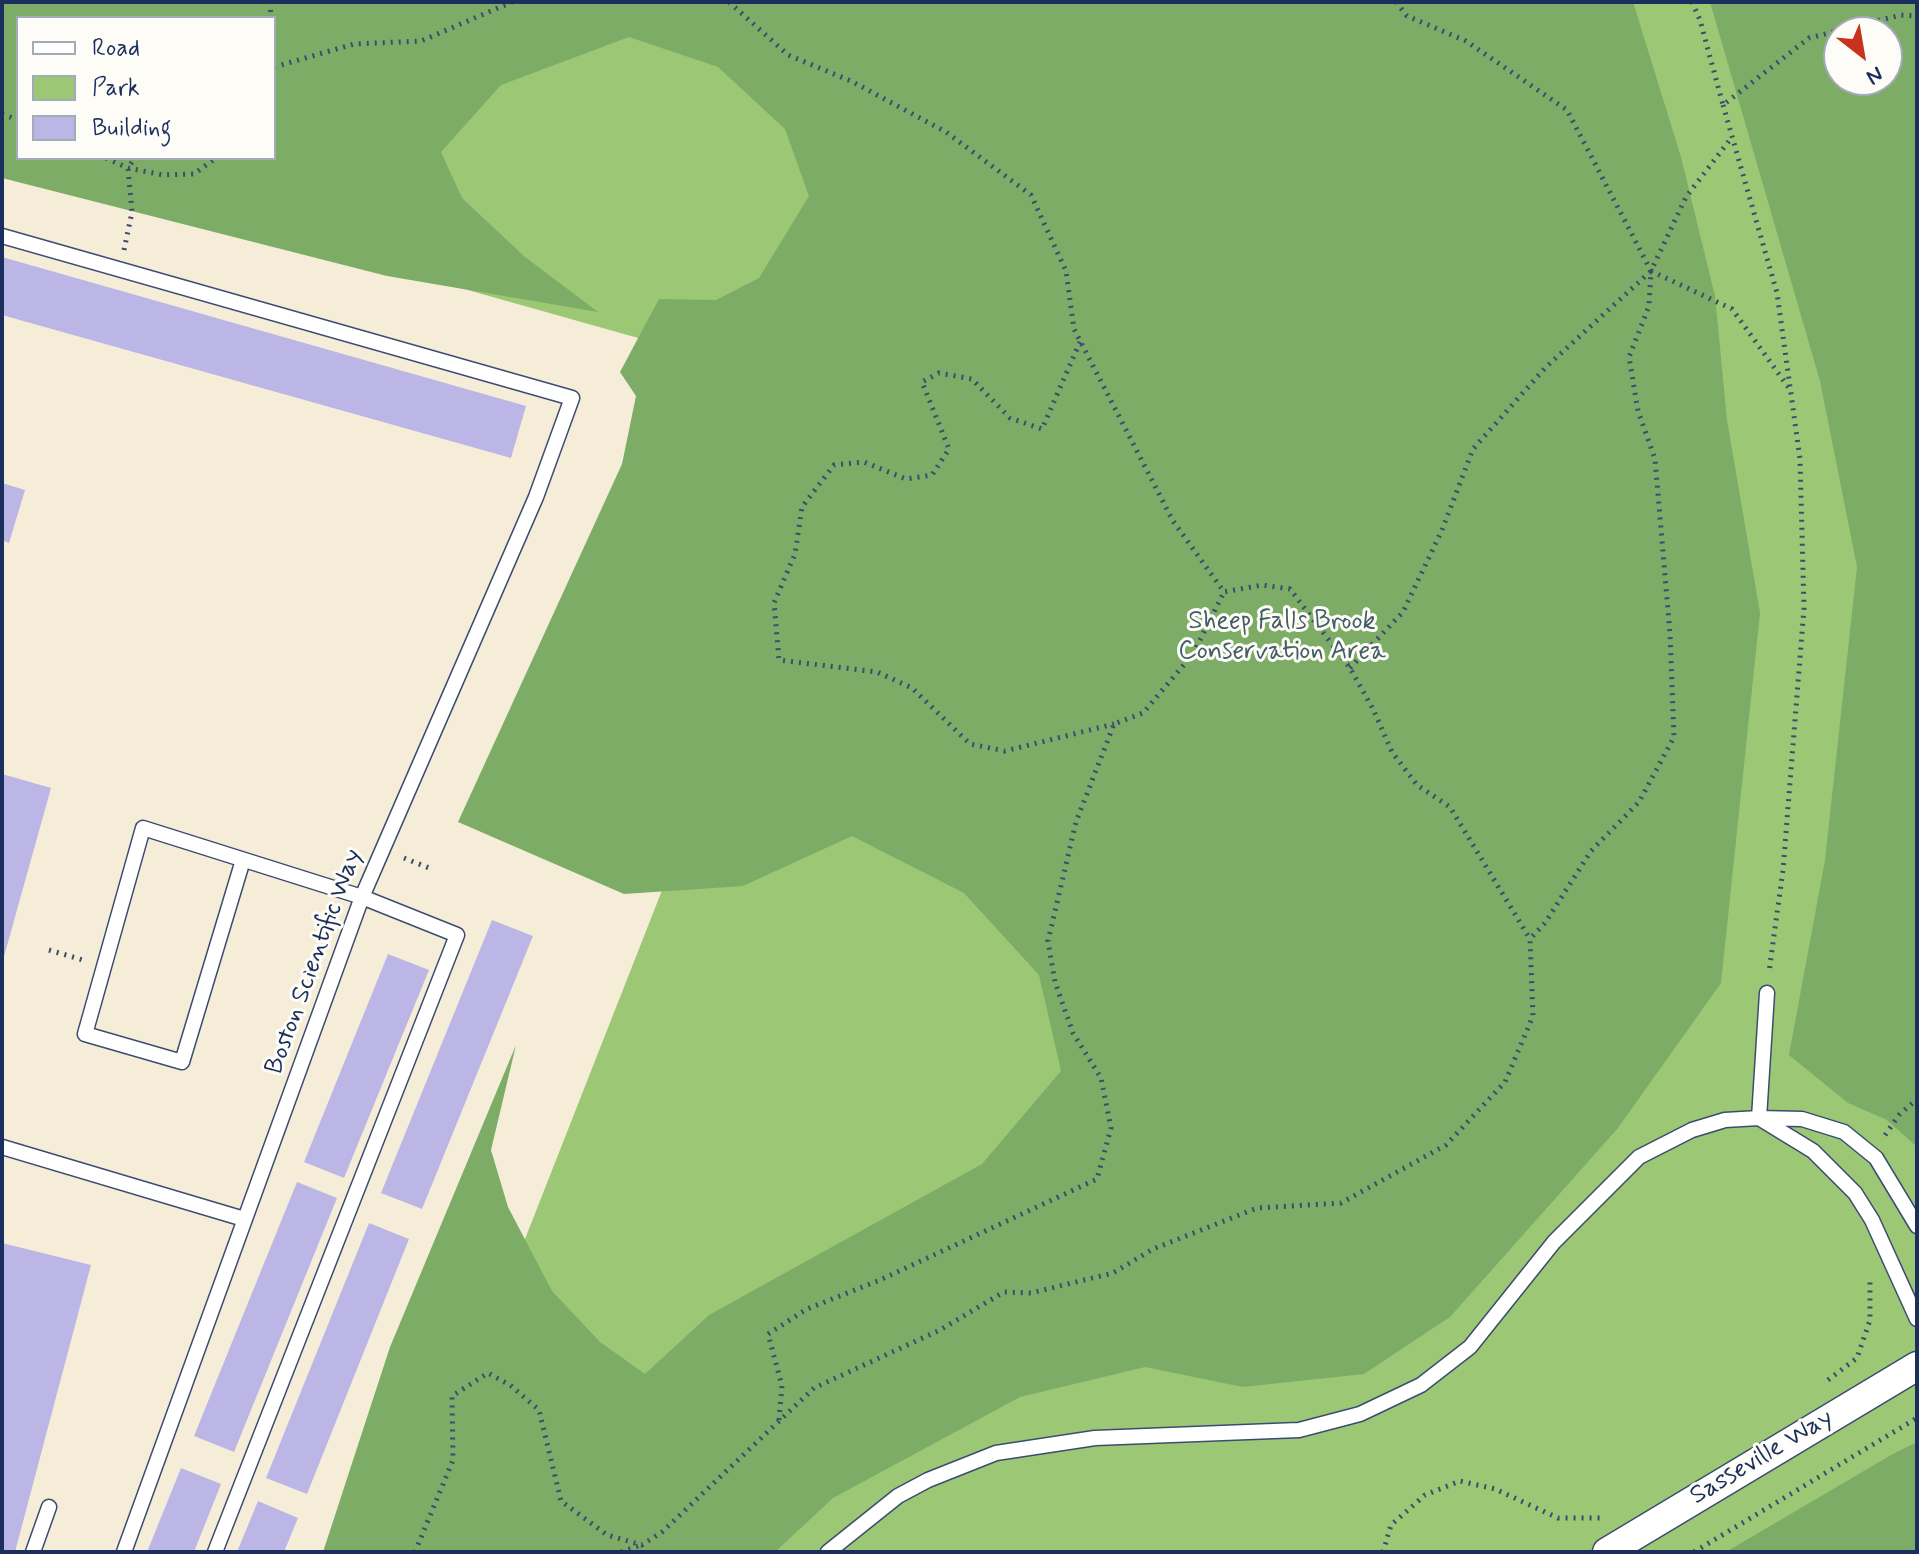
<!DOCTYPE html>
<html>
<head>
<meta charset="utf-8">
<style>
  body { margin:0 }
  #map { position:relative; width:1919px; height:1554px; overflow:hidden; background:#f6edd9; font-family:Mynerve,sans-serif }
  canvas { display:block }
  .frame { position:absolute; inset:0; border:4px solid #1b2f5e; pointer-events:none }
  .legend { position:absolute; left:16px; top:16px; width:260px; height:144px; box-sizing:border-box; background:#fdfcf7; border:2px solid #a3aaba; margin:0; padding:10px 14px; list-style:none; font-size:24px; color:#1b2f5e }
  .legend li { display:flex; align-items:center; gap:16px; height:40px }
  .legend b { width:40px; border:2px solid #a3aaba }
  .north { position:absolute; left:1823px; top:16px; width:80px; height:80px; box-sizing:border-box; background:#fdfcf7; border:2px solid #a3aaba; border-radius:50%; rotate:149deg; font-size:22px; font-weight:700; line-height:32px; text-align:center; color:#1b2f5e }
  .north::after { content:''; display:block; margin:auto; width:28px; height:36px; background:#c8321e; clip-path:polygon(50% 0,100% 100%,50% 72%,0 100%) }
</style>
</head>
<body>
<div id="map">
<canvas width="1919" height="1554"></canvas>
<div class="frame"></div>
<ul class="legend">
<li><b style="height:10px;background:#fff"></b>Road</li>
<li><b style="height:22px;background:#9cc774"></b>Park</li>
<li><b style="height:22px;background:#bcb6e6"></b>Building</li>
</ul>
<div class="north">N</div>
</div>
<script>
const ctx = document.querySelector('canvas').getContext('2d');
ctx.lineJoin = 'round';
function fill(path, color) { ctx.fillStyle = color; ctx.fill(path, 'evenodd'); }
const toPath = rows => new Path2D(rows.map(r => 'M' + r).join(''));
function strokePath(path, color, width, dash) { ctx.strokeStyle = color; ctx.lineWidth = width; ctx.lineCap = dash ? 'butt' : 'round'; ctx.setLineDash(dash || []); ctx.stroke(path); }
function drawText(font, color, halo, rows, align = 'center') {
  ctx.font = font + ' Mynerve,sans-serif'; ctx.lineWidth = 6; ctx.setLineDash([]); ctx.textBaseline = 'middle'; ctx.strokeStyle = halo; ctx.fillStyle = color; for (const [text, x, y, turn = 0] of rows) {
    ctx.save(); ctx.translate(x, y); ctx.rotate((+turn || 0) * Math.PI / 180); ctx.textAlign = isNaN(turn) ? turn : align; if (halo) ctx.strokeText(text, 0, 0); ctx.fillText(text, 0, 0); ctx.restore();
  }
}
fill(toPath([
  [2,2,1917,2,1917,1520,1865,1552,402,1552,681,842,688,352,2,159],
  [18,18,274,18,274,158,18,158],
  [1839,32,1887,32,1887,80,1839,80]
]), '#9cc774');
fill(toPath([
  [2,2,1633,2,1681,157,1715,296,1727,420,1760,613,1721,983,1618,1128,1450,1317,1364,1374,1243,1387,1145,1367,1020,1397,833,1498,775,1552,323,1552,390,1347,516,1045,491,1150,508,1207,552,1291,600,1342,645,1374,709,1315,982,1164,1061,1071,1039,975,964,893,852,836,743,886,624,894,458,822,622,464,636,396,620,372,659,299,716,300,759,278,809,196,785,129,718,67,629,37,501,85,441,152,462,198,525,257,598,312,387,276,2,178],
  [18,18,274,18,274,158,18,158],
  [1710,2,1917,2,1917,1147,1887,1120,1848,1103,1789,1055,1825,860,1857,567,1820,381],
  [1839,32,1887,32,1887,80,1839,80],
  [1917,1442,1917,1552,1726,1552,1891,1455]
]), '#7dac66');
fill(toPath([
  [2,257,526,406,511,458,2,315],
  [2,483,25,490,9,543,2,540],
  [2,774,51,788,3,960,2,960],
  [492,920,533,936,422,1209,381,1193],
  [388,954,429,970,344,1178,304,1162],
  [297,1182,337,1198,234,1452,194,1436],
  [369,1223,409,1239,307,1494,266,1478],
  [2,1243,91,1265,15,1552,2,1552],
  [181,1468,221,1484,194,1552,147,1552],
  [258,1501,298,1518,284,1552,237,1552]
]), '#bcb6e6');
const lane = toPath([
  [2,236,572,398,536,497,362,897,124,1552],
  [1759,1118,1813,1151,1855,1193,1872,1220,1917,1319],
  [1759,1118,1802,1119,1844,1132,1876,1158,1917,1226],
  [2,1147,244,1219],
  [33,1552,49,1507],
  [215,1552,457,935,362,897,143,828,85,1034,182,1062,243,860],
  [828,1552,898,1496,928,1480,996,1453,1095,1438,1299,1430,1360,1414,1421,1385,1470,1347,1554,1242,1639,1157,1692,1130,1725,1120,1759,1118,1767,993]
]);
const street = toPath([
  [1607,1552,1917,1366]
]);
strokePath(lane, '#3c4c70', 17);
strokePath(street, '#3c4c70', 31);
strokePath(toPath([
  [270,2,271,18],
  [729,2,788,55,851,81,946,132,1031,195,1066,271,1074,329,1173,521,1224,592,1262,585,1290,589,1350,668,1373,709,1392,752,1417,785,1450,807,1530,939],
  [1396,2,1407,16,1466,41,1567,110,1651,271,1686,197,1732,137],
  [1692,2,1700,20,1723,105,1809,38,1901,15,1917,16],
  [274,67,354,44,421,41,512,2],
  [1723,105,1777,293,1800,459,1804,608,1783,870,1769,972],
  [2,114,18,120],
  [106,158,128,168,163,175,194,174,216,158],
  [124,250,132,212,128,168,135,158],
  [1651,271,1732,309,1789,388],
  [1080,342,1042,429,1010,418,972,379,939,373,922,382,949,449,932,475,906,479,864,462,834,465,802,507,795,554,774,603,779,660,877,672,912,688,970,744,1005,751,1114,724],
  [1350,668,1403,612,1442,530,1473,449,1546,367,1650,272],
  [404,858,429,868],
  [49,950,83,960],
  [1885,1135,1899,1115,1917,1099],
  [1828,1380,1857,1358,1870,1320,1870,1278],
  [779,1420,782,1386,768,1334,807,1309,880,1280,1097,1179,1111,1128,1101,1078,1073,1033,1055,982,1048,941,1076,822,1114,724,1143,713,1193,654,1224,592],
  [415,1552,453,1460,452,1396,488,1373,510,1385,539,1410,561,1501,607,1535,642,1545,662,1532,814,1388,940,1330,1004,1292,1031,1293,1113,1273,1153,1249,1257,1208,1341,1203,1446,1145,1505,1082,1533,1016,1530,939,1545,923,1591,851,1639,802,1674,737,1670,634,1655,459,1638,411,1629,357,1649,306,1651,271],
  [621,1552,641,1545],
  [1383,1552,1391,1525,1425,1495,1460,1481,1495,1489,1558,1518,1601,1518],
  [1694,1552,1917,1418]
]), '#3c4c70', 5, [2, 6]);
strokePath(lane, '#fff', 14);
strokePath(street, '#fff', 28);
drawText('26px', '#425d65', '#fdfcf7', [
  ["Sheep Falls Brook",1282,623],
  ["Conservation Area",1282,653]
]);
drawText('26px', '#1b2f5e', '#fdfcf7', [
  ["Boston Scientific Way",315,962,-70],
  ["Sasseville Way",1762,1458,-31]
]);
</script>
</body>
</html>
